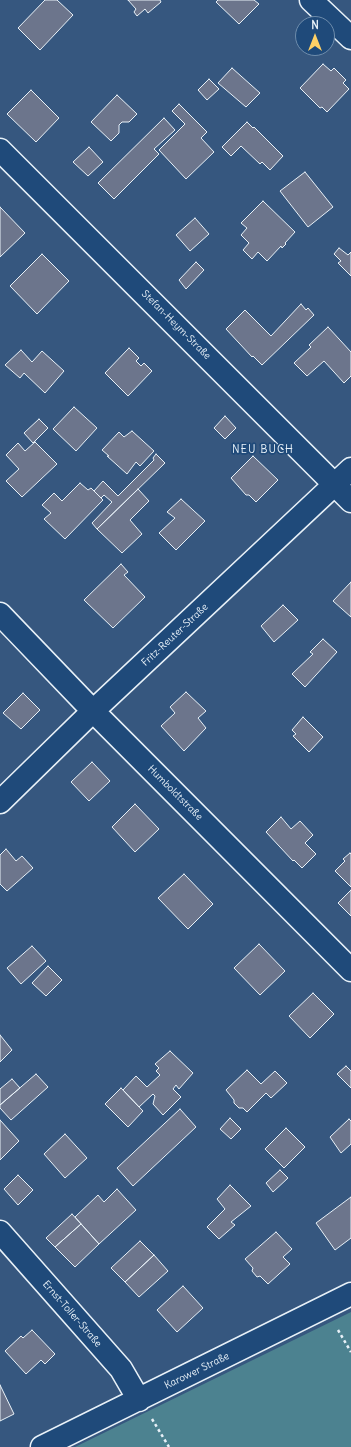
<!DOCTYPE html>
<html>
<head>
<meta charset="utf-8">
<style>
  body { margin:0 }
  #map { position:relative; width:351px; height:1447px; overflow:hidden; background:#36577f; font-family:Delius,sans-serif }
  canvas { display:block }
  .north { position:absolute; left:295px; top:16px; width:40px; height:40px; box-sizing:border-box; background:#1f4a7a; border:1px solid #6f8dac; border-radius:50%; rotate:0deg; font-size:11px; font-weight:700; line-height:16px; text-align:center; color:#e8f1f8 }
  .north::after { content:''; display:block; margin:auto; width:14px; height:18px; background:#ffd166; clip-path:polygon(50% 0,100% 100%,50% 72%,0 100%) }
</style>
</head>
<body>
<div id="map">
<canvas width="351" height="1447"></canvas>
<div class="north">N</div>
</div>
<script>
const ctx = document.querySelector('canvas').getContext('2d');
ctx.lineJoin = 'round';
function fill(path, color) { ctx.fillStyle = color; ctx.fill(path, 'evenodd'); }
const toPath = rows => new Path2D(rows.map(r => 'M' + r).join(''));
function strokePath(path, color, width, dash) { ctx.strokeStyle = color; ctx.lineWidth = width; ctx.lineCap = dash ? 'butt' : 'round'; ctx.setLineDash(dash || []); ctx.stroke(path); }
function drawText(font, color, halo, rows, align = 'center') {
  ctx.font = font + ' Delius,sans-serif'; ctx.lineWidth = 3.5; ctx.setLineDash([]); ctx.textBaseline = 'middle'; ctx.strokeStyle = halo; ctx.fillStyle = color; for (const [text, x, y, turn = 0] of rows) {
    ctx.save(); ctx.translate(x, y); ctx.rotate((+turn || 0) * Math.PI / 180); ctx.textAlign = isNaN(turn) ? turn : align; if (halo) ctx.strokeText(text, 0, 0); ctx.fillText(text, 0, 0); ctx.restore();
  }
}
fill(toPath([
  [351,1312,351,1447,75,1447]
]), '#4c8290');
const building = toPath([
  [45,0,57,0,73,15,40,50,18,28,45,0],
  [128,0,160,0,161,2,148,13,145,9,137,16,134,12,136,9,128,0],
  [218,0,254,0,259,4,239,24,216,2,218,0],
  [323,64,331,71,334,68,346,80,343,83,349,89,327,112,322,107,320,108,300,88,323,64],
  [232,68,260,93,246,107,218,83,232,68],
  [209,79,219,89,207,100,198,90,209,79],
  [31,90,59,118,36,142,7,114,31,90],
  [117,95,137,114,129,122,122,122,119,125,119,133,111,141,91,122,117,95],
  [179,104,207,132,201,138,214,152,186,179,159,150,185,124,172,111,179,104],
  [164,118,175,130,154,149,159,154,114,199,98,183,164,118],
  [247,122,253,128,254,127,283,156,270,170,262,162,260,164,241,146,231,156,222,147,247,122],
  [89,147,103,162,88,176,73,162,89,147],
  [305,172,333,207,308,227,280,191,305,172],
  [263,201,295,232,285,243,286,244,282,248,281,246,267,261,258,252,252,259,243,250,249,243,241,235,247,228,241,223,263,201],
  [0,207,25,233,0,257,0,207],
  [195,218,209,234,190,251,176,235,195,218],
  [339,248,348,255,351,252,351,276,338,263,341,261,334,254,339,248],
  [42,254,69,281,37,314,10,286,42,254],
  [196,262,204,270,186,289,179,280,196,262],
  [301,304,306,310,308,308,314,315,262,365,253,356,252,357,226,329,245,310,271,336,301,304],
  [328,327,351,352,351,376,344,383,324,361,307,376,294,363,311,347,309,345,328,327],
  [129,348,139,358,136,361,141,366,144,363,152,371,128,396,105,373,129,348],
  [21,350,32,362,42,351,64,371,45,393,24,373,20,378,5,365,21,350],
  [74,407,97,428,76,451,53,429,74,407],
  [225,416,236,428,225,439,214,428,225,416],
  [39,419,48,428,33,443,24,433,39,419],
  [132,431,154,451,140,466,136,462,127,474,107,456,109,456,102,450,119,432,124,437,132,431],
  [35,442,57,464,22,497,6,481,19,469,6,455,18,443,25,451,35,442],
  [156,454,165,463,97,529,92,523,112,502,104,495,101,498,94,491,103,481,118,496,154,460,153,458,156,454],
  [253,456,278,480,256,502,249,495,246,495,231,478,253,456],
  [80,483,88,490,91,488,103,500,65,539,44,519,51,513,42,505,54,493,62,501,80,483],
  [138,489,149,501,130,520,142,534,122,553,97,529,138,489],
  [181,499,205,521,176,550,159,533,175,518,167,512,181,499],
  [121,564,128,572,124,575,145,597,113,628,84,600,121,564],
  [351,582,351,617,333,601,351,582],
  [283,605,298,620,274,642,261,626,283,605],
  [323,639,337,652,305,687,292,674,313,654,310,652,323,639],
  [186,692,206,711,198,718,206,728,184,751,161,726,175,713,170,707,186,692],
  [23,693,40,710,21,729,3,713,23,693],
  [303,717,323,737,309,752,293,736,296,734,292,730,303,717],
  [92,762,110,781,89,801,71,782,92,762],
  [135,804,159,829,135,852,112,827,135,804],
  [281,817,291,829,300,821,313,835,305,843,316,854,302,868,294,860,293,861,266,832,281,817],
  [6,849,16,861,22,856,33,868,7,891,0,884,0,855,6,849],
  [350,853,351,854,351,887,335,871,345,861,343,859,350,853],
  [184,874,213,904,188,929,158,898,184,874],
  [351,890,351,916,338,903,351,890],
  [259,944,285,971,260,995,234,968,259,944],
  [32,946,46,961,21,984,7,968,32,946],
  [48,966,62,980,46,996,32,983,48,966],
  [313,993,334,1014,310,1038,289,1016,313,993],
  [0,1035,12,1050,0,1062,0,1035],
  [170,1051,193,1073,179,1089,176,1085,173,1089,181,1097,163,1115,153,1104,155,1096,153,1094,139,1107,123,1090,136,1076,147,1087,160,1075,156,1071,159,1068,155,1064,170,1051],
  [346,1066,351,1071,351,1088,337,1074,346,1066],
  [247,1070,261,1084,275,1071,287,1083,271,1098,266,1093,247,1112,243,1108,239,1108,234,1103,234,1100,226,1090,247,1070],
  [36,1074,48,1087,11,1120,0,1108,0,1105,36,1074],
  [12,1079,20,1088,0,1105,0,1089,12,1079],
  [121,1088,143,1111,128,1127,105,1104,121,1088],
  [180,1109,196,1127,133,1186,117,1168,180,1109],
  [230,1118,241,1129,231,1139,220,1129,230,1118],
  [349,1119,351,1121,351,1144,341,1153,330,1137,349,1119],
  [0,1120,19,1141,0,1160,0,1120],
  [286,1128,305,1147,284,1168,265,1149,286,1128],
  [65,1134,87,1158,65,1178,44,1154,65,1134],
  [280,1170,288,1178,273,1192,266,1183,280,1170],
  [18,1175,33,1190,18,1205,4,1189,18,1175],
  [230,1185,251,1206,231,1222,235,1225,219,1239,207,1227,225,1209,217,1199,230,1185],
  [117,1189,136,1210,99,1244,75,1217,98,1195,104,1202,117,1189],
  [351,1197,351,1238,335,1250,316,1223,351,1197],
  [72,1214,81,1224,55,1247,46,1238,72,1214],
  [81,1224,99,1244,75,1267,55,1247,81,1224],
  [276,1232,292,1249,283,1257,290,1264,268,1284,260,1276,257,1277,252,1271,253,1268,245,1259,276,1232],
  [140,1241,154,1255,125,1282,111,1268,140,1241],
  [154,1255,168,1271,139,1297,125,1282,154,1255],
  [183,1286,203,1308,177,1332,157,1310,183,1286],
  [32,1330,55,1354,45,1364,41,1360,26,1374,5,1351,21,1336,23,1338,32,1330],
  [0,1385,14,1414,0,1421,0,1385]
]);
fill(building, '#6c758c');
strokePath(building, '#e8f1f8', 1);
const street = toPath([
  [311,0,351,38],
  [0,150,351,501],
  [0,614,93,711,351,970],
  [0,802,93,711,351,469],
  [0,1232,121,1369,139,1400],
  [42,1447,351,1294]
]);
strokePath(street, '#e8f1f8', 25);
strokePath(toPath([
  [338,1330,351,1352],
  [152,1419,169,1447]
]), '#e8f1f8', 2.5, [3, 3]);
strokePath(street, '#1f4a7a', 22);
drawText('10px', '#e8f1f8', '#1f4a7a', [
  ["Stefan-Heym-Straße",176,325,45],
  ["Fritz-Reuter-Straße",175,635,-43],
  ["Humboldtstraße",175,793,45],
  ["Ernst-Toller-Straße",72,1314,49],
  ["Karower Straße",197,1371,-26]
]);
ctx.letterSpacing = '1px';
drawText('11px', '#e8f1f8', '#1f4a7a', [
  ["NEU BUCH",263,450]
]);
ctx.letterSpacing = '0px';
</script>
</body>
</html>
